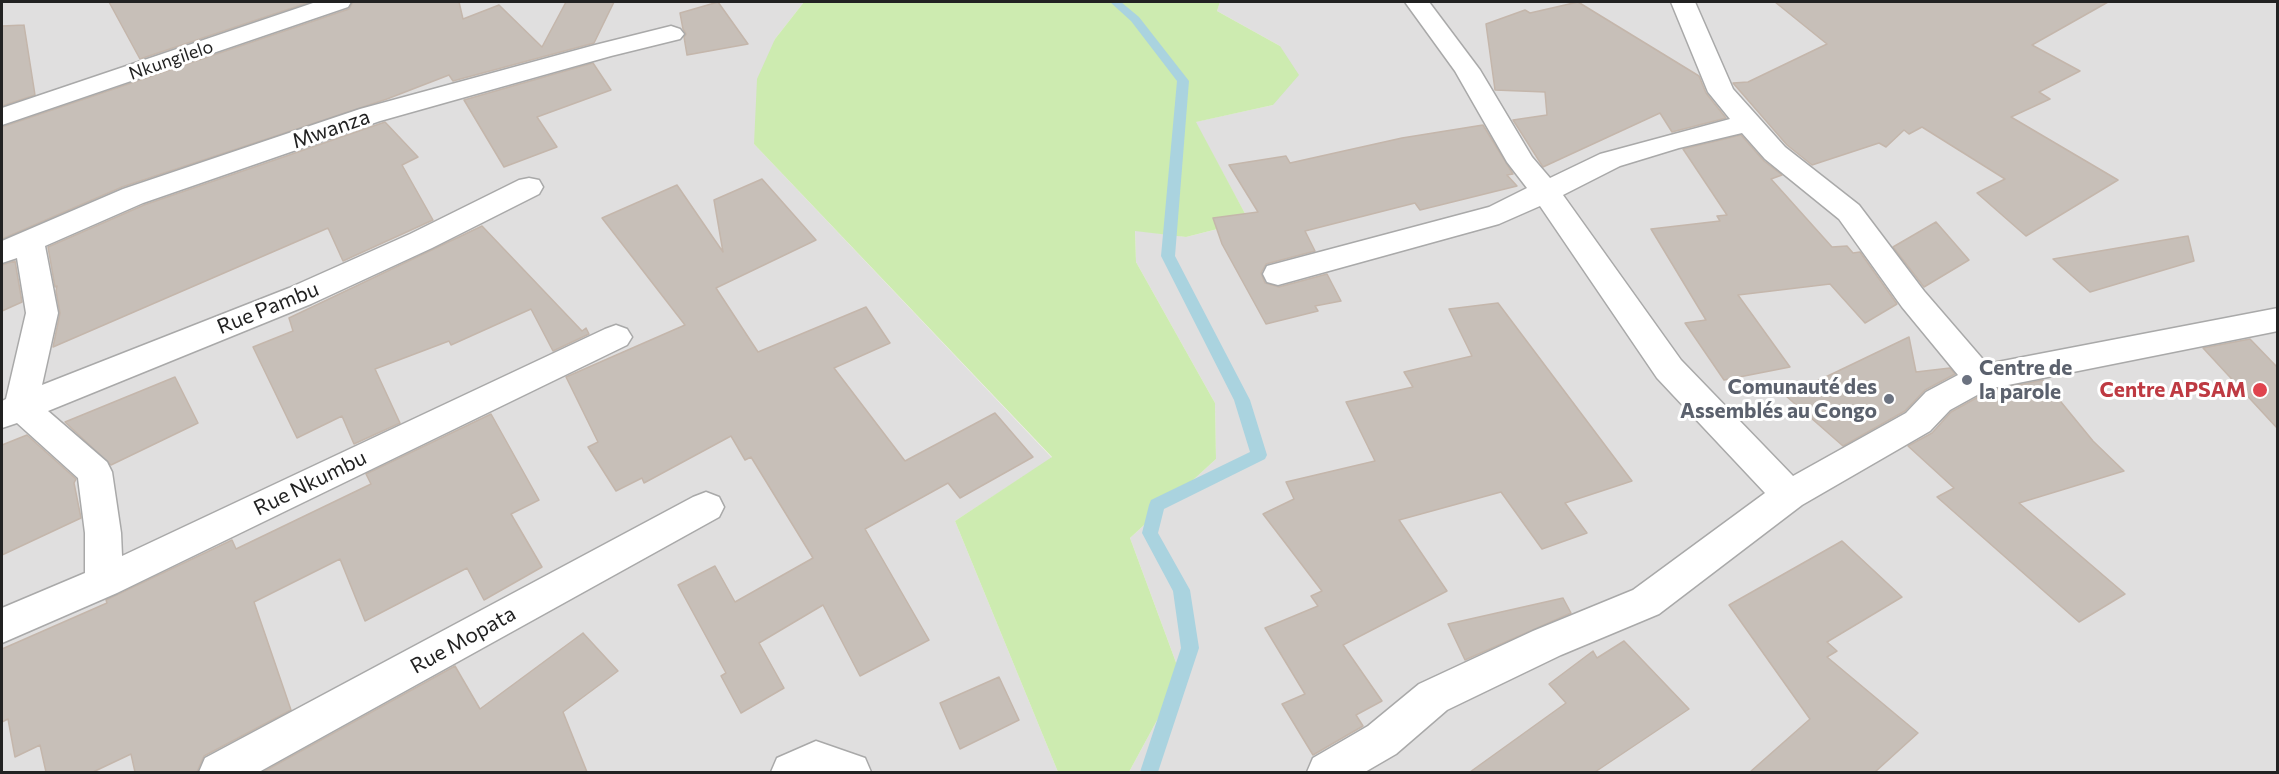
<!DOCTYPE html>
<html>
<head>
<meta charset="utf-8">
<style>
  body { margin:0 }
  #map { position:relative; width:2279px; height:774px; overflow:hidden; background:#f2efe9; font-family:Commissioner,sans-serif }
  canvas { display:block }
  .frame { position:absolute; inset:0; border:3px solid #222; pointer-events:none }
</style>
</head>
<body>
<div id="map">
<canvas width="2279" height="774"></canvas>
<div class="frame"></div>
</div>
<script>
const ctx = document.querySelector('canvas').getContext('2d');
ctx.lineJoin = 'round';
function fill(path, color) { ctx.fillStyle = color; ctx.fill(path, 'evenodd'); }
const toPath = rows => new Path2D(rows.map(r => 'M' + r).join(''));
function strokePath(path, color, width, dash) { ctx.strokeStyle = color; ctx.lineWidth = width; ctx.lineCap = dash ? 'butt' : 'round'; ctx.setLineDash(dash || []); ctx.stroke(path); }
function drawText(font, color, halo, rows, align = 'center') {
  ctx.font = font + ' Commissioner,sans-serif'; ctx.lineWidth = 6; ctx.setLineDash([]); ctx.textBaseline = 'middle'; ctx.strokeStyle = halo; ctx.fillStyle = color; for (const [text, x, y, turn = 0] of rows) {
    ctx.save(); ctx.translate(x, y); ctx.rotate((+turn || 0) * Math.PI / 180); ctx.textAlign = isNaN(turn) ? turn : align; if (halo) ctx.strokeText(text, 0, 0); ctx.fillText(text, 0, 0); ctx.restore();
  }
}
fill(toPath([
  [2,2,804,2,775,39,754,144,1052,458,955,521,1058,772,2,772],
  [1220,2,2277,2,2277,772,1129,772,1181,676,1130,538,1216,459,1215,403,1136,262,1135,230,1186,237,1249,221,1195,122,1273,105,1280,46,1217,11]
]), '#e0dfdf');
fill(toPath([
  [804,2,1220,2,1217,11,1280,46,1299,75,1273,105,1196,122,1249,221,1186,237,1135,231,1136,262,1215,403,1216,459,1130,538,1181,676,1129,772,1058,772,955,521,1052,457,754,144,757,79,775,39]
]), '#cdebb0');
fill(toPath([
  [1110,2,1121,2,1139,17,1189,81,1175,256,1250,400,1267,455,1265,459,1164,509,1158,533,1190,590,1199,648,1158,772,1140,772,1181,648,1173,591,1142,533,1149,505,1151,500,1250,452,1234,400,1161,256,1177,81,1131,21,1110,2]
]), '#aad3df');
const building = toPath([
  [109,2,310,2,140,59,109,2],
  [353,2,459,2,463,19,499,5,542,47,566,2,614,2,594,43,453,81,449,75,387,99,122,187,2,239,2,127,349,9,353,2],
  [718,2,748,44,687,55,684,37,686,34,683,29,680,13,718,2],
  [1578,2,1699,76,1706,93,1726,118,1672,132,1660,113,1543,167,1513,120,1547,115,1545,92,1495,90,1486,24,1525,10,1530,13,1578,2],
  [1775,2,2108,2,2032,45,2080,71,2039,92,2050,99,2011,117,2118,180,2026,236,1977,193,2005,179,1922,127,1909,134,1904,130,1886,147,1879,143,1812,165,1787,145,1733,83,1748,82,1827,44,1775,2],
  [24,25,35,95,2,106,2,26,24,25],
  [593,63,611,90,537,117,557,147,504,167,464,100,593,63],
  [385,122,418,157,402,165,433,220,343,261,328,228,53,347,60,313,56,291,57,286,55,287,48,247,144,205,385,122],
  [1483,125,1513,174,1507,175,1517,186,1420,210,1415,203,1305,231,1315,251,1266,264,1261,273,1265,283,1279,287,1327,274,1341,301,1315,306,1318,311,1266,324,1222,244,1213,218,1258,212,1229,165,1286,156,1290,163,1402,138,1483,125],
  [1741,135,1764,161,1782,175,1771,179,1832,247,1847,246,1853,253,1860,252,1897,304,1865,323,1830,284,1738,295,1790,367,1724,380,1685,323,1706,320,1651,229,1720,221,1717,216,1727,215,1683,149,1741,135],
  [762,179,816,240,716,288,758,352,866,307,890,343,834,368,905,461,995,413,1033,457,960,498,948,483,865,529,929,640,860,676,823,605,759,643,784,688,741,713,721,676,726,673,678,585,715,566,735,602,813,558,751,457,745,460,731,436,644,483,642,478,616,491,588,447,598,442,566,377,685,325,602,218,677,185,723,252,714,200,762,179],
  [1936,222,1969,260,1924,287,1893,247,1936,222],
  [482,226,582,331,586,328,589,334,553,351,531,309,451,345,449,341,375,369,400,423,354,444,342,416,297,438,253,347,293,331,289,318,482,226],
  [2188,236,2194,261,2090,292,2053,259,2188,236],
  [15,261,22,302,2,311,2,265,15,261],
  [1498,303,1632,481,1565,503,1587,533,1542,549,1501,492,1399,520,1447,591,1343,645,1382,701,1356,715,1363,726,1313,755,1282,704,1305,694,1265,628,1318,606,1311,596,1322,591,1263,514,1294,499,1286,482,1375,461,1346,402,1413,387,1404,372,1472,356,1449,309,1498,303],
  [1909,337,1916,372,1950,368,1955,374,1925,390,1905,411,1843,446,1786,396,1909,337],
  [2250,339,2277,367,2277,428,2203,348,2250,339],
  [175,377,198,423,111,465,65,422,175,377],
  [2043,380,2093,441,2124,471,2019,503,2125,594,2079,622,1937,497,1954,488,1908,446,1932,433,1951,412,1989,391,2043,380],
  [491,414,539,500,511,514,542,567,484,600,467,568,365,621,340,559,254,602,291,710,204,756,197,772,135,772,131,754,93,772,46,772,40,745,15,757,8,719,2,722,2,649,107,603,106,600,232,540,236,549,371,484,366,474,491,414],
  [27,435,76,479,74,483,81,518,2,555,2,445,27,435],
  [1842,541,1902,597,1827,642,1837,651,1827,657,1918,733,1875,772,1750,772,1810,719,1729,605,1842,541],
  [1563,598,1571,613,1465,660,1448,624,1563,598],
  [583,633,618,671,563,712,587,772,263,772,455,666,480,709,583,633],
  [1624,641,1689,709,1595,772,1470,772,1566,703,1549,684,1593,651,1597,658,1624,641],
  [999,677,1019,720,960,749,940,703,999,677]
]);
fill(building, '#c7bfb8');
strokePath(building, '#c4b6ab', 1.5);
const street = toPath([
  [316,2,351,2,348,7,2,125,2,108,316,2],
  [1405,2,1429,2,1480,70,1532,157,1550,178,1600,154,1730,119,1708,92,1671,2,1695,2,1733,89,1785,147,1859,205,1924,291,1987,364,2278,308,2278,331,1988,389,1950,410,1930,431,1802,505,1659,614,1561,655,1447,710,1396,754,1365,772,1307,772,1313,758,1368,726,1419,684,1533,631,1633,590,1765,493,1657,378,1540,206,1499,224,1278,285,1267,282,1263,274,1267,266,1489,207,1527,188,1507,162,1455,71,1405,2],
  [1742,133,1765,159,1839,219,1902,307,1958,375,1926,392,1906,413,1793,476,1681,360,1563,195,1620,166,1679,148,1742,133],
  [671,26,680,29,684,34,680,39,611,56,380,121,143,203,45,246,58,313,42,385,289,288,410,234,519,180,529,178,539,180,543,187,539,194,432,248,311,304,48,411,107,462,112,472,121,533,122,556,605,329,616,325,627,329,632,337,627,345,117,593,2,643,2,608,85,573,85,533,78,478,17,423,2,428,2,401,6,399,26,313,17,258,2,263,2,241,123,189,360,109,595,45,671,26],
  [706,492,719,497,724,507,719,517,259,772,199,772,205,758,693,497,706,492],
  [816,741,865,758,871,772,771,772,777,758,816,741]
]);
strokePath(street, '#a9a9a9', 3);
fill(street, '#fff');
for (const [x, y, r, color] of [
  [1967,380,6,"#6b7280"],
  [2260,390,8,"#e0444e"],
  [1889,399,6,"#6b7280"]
]) { const dot = new Path2D(); dot.arc(x, y, r, 0, 2 * Math.PI); ctx.fillStyle = color; ctx.fill(dot); strokePath(dot, '#fff', 2); }
drawText('18px', '#222', '#fff', [
  ["Nkungilelo",171,60,-19]
]);
drawText('21px', '#222', '#fff', [
  ["Mwanza",331,129,-19],
  ["Rue Pambu",268,308,-22],
  ["Rue Nkumbu",310,483,-26],
  ["Rue Mopata",463,640,-29]
]);
drawText('bold 21px', '#5b616d', '#fff', [
  ["Centre de",1979,368],
  ["la parole",1979,392],
  ["Comunauté des",1877,387,"right"],
  ["Assemblés au Congo",1877,411,"right"]
], 'left');
drawText('bold 21px', '#be3a42', '#fff', [
  ["Centre APSAM",2246,390]
], 'right');
</script>
</body>
</html>
